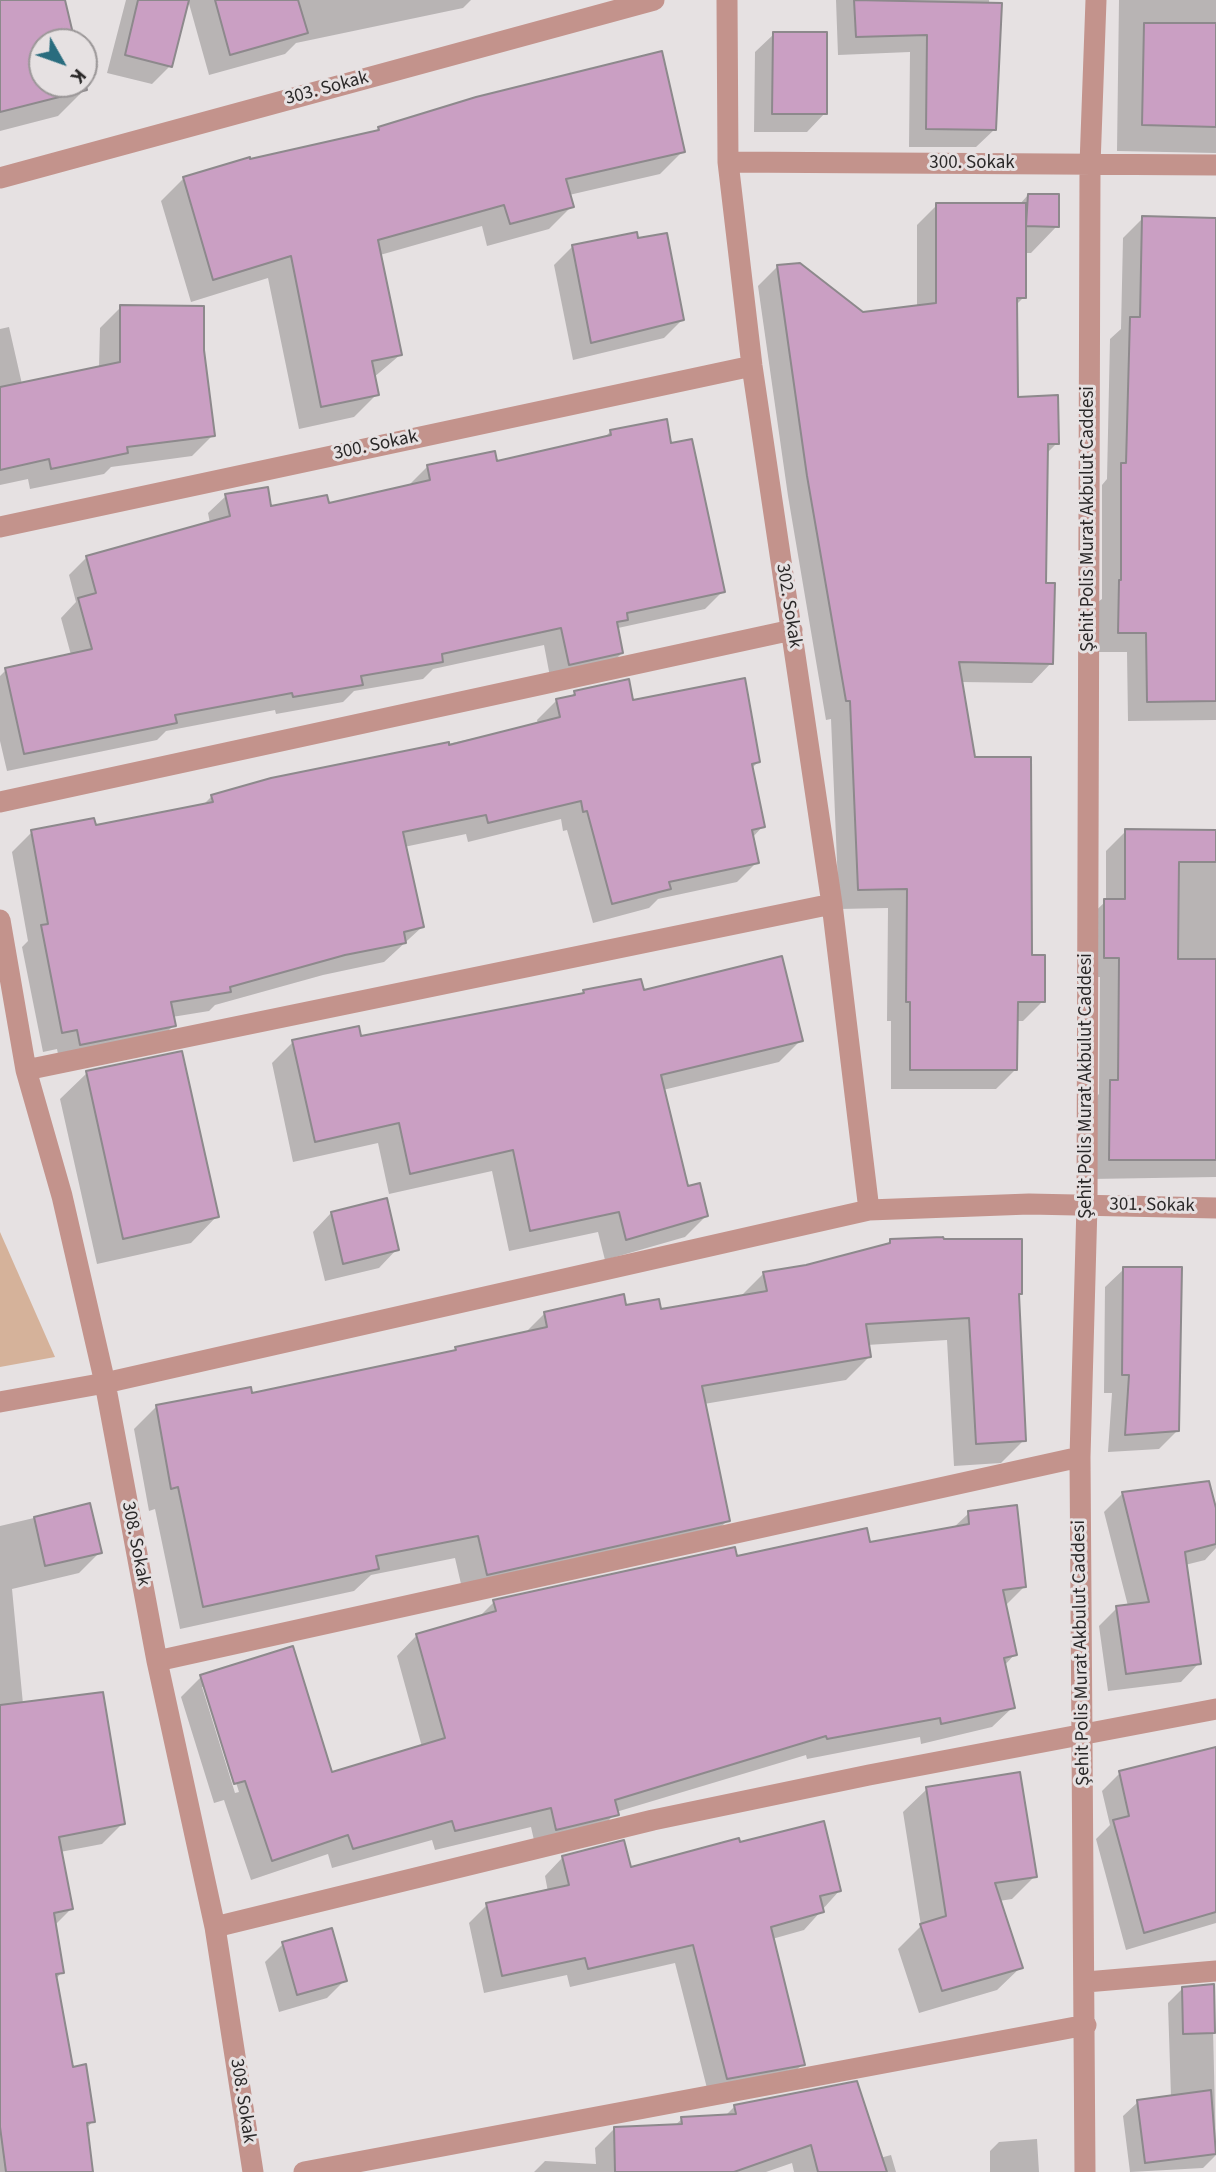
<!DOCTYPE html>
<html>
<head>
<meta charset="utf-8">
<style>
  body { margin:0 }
  #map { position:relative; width:1216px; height:2172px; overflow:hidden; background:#e6e1e2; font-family:"Source Sans 3",sans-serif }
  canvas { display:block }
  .north { position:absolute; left:28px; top:28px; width:70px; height:70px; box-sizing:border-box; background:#e6e1e2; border:2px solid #9b9798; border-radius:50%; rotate:130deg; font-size:19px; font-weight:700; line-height:28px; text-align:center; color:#2a2828 }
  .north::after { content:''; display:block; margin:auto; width:24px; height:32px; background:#296c7e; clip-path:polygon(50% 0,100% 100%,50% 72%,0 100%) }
</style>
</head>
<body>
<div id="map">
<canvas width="1216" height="2172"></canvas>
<div class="north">K</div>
</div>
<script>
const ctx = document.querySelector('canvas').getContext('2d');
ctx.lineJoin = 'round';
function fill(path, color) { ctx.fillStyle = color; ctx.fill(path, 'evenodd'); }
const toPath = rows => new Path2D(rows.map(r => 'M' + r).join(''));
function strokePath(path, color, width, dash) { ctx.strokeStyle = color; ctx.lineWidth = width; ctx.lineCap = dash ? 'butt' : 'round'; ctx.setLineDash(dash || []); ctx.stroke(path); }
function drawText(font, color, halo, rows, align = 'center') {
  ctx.font = font + ' "Source Sans 3",sans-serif'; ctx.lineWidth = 6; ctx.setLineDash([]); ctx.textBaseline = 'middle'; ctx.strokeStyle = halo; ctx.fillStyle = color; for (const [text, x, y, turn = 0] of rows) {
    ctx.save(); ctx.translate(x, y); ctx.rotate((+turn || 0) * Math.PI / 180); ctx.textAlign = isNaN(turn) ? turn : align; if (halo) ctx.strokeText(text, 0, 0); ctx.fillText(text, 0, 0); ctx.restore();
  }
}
fill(toPath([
  [0,1232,55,1357,0,1367]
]), '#d5b29a');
fill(toPath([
  [9,0,63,0,73,42,42,42,42,84,84,84,85,89,58,116,0,131,0,2],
  [126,0,187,0,170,66,152,84,107,73],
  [188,0,471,0,463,8,296,43,285,54,209,75],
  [836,0,989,0,995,129,976,147,909,147,910,52,838,55],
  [1119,0,1216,0,1216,153,1117,151],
  [774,34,825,113,807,132,754,132,755,52],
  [379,128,683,151,660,174,569,195,572,206,549,229,487,246,482,226,380,255,400,355,373,378,377,394,354,417,299,429,268,278,191,302,161,201,183,179,248,159,249,161,375,132],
  [1028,195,1057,226,1031,253,1024,253,1024,297,1016,305,1016,398,1057,443,1046,454,1044,585,1051,663,1032,683,961,682,973,758,1043,1001,1023,1021,1016,1021,1015,1070,996,1089,891,1089,891,1021,887,1021,888,908,839,909,831,719,826,720,788,496,758,286,778,266,863,314,917,307,917,225,937,205,1019,205],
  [1143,218,1216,219,1216,720,1128,721,1127,652,1098,652,1099,601,1102,599,1102,485,1107,479,1110,339,1121,329,1123,238],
  [572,247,682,320,664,338,573,360,554,265],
  [121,307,213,435,192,456,111,467,104,474,30,489,28,479,0,485,0,329,9,327,22,384,99,368,100,328],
  [611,431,669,445,723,591,705,609,618,628,622,653,604,671,551,682,544,645,433,669,423,679,354,691,343,702,276,714,275,710,166,731,157,740,7,771,0,741,0,676,6,670,71,655,61,618,76,602,69,575,87,557,210,523,208,513,226,496,270,508,327,505,409,485,427,467,495,463,603,439],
  [575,692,632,702,758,762,751,769,763,826,752,838,757,862,737,882,658,899,649,908,593,923,567,830,563,831,561,819,468,842,466,834,404,847,422,927,384,962,323,975,215,1005,209,1011,172,1017,174,1025,154,1045,60,1064,57,1049,43,1052,22,947,28,941,12,852,32,832,94,827,203,805,212,796,538,724,537,720,557,700,570,698],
  [1126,831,1216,831,1216,1177,1090,1179,1091,1102,1099,1094,1100,977,1084,977,1085,921,1106,901,1106,851],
  [584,992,642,992,801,1040,779,1062,663,1090,687,1188,706,1216,685,1237,605,1260,598,1232,509,1251,492,1171,389,1194,378,1143,293,1162,272,1063,293,1042,360,1038,580,996],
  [87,1073,217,1216,191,1243,97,1264,60,1099],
  [331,1213,397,1249,379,1268,325,1281,313,1232],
  [890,1241,1020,1294,1017,1297,1024,1440,1001,1463,954,1466,947,1340,867,1345,869,1357,846,1380,704,1404,728,1520,705,1543,464,1597,455,1558,371,1575,354,1591,180,1629,155,1509,149,1511,134,1429,157,1406,251,1396,452,1353,456,1349,524,1334,545,1313,625,1307,659,1311,740,1297,764,1273,806,1266,885,1246],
  [1124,1269,1178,1430,1159,1449,1108,1452,1112,1393,1104,1393,1105,1287],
  [1208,1483,1216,1515,1216,1548,1205,1560,1185,1565,1199,1663,1181,1682,1108,1691,1099,1626,1117,1608,1128,1606,1104,1512,1122,1494],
  [89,1505,100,1552,79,1573,12,1589,23,1704,123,1823,102,1844,60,1852,71,1909,55,1925,62,1972,55,1980,71,2069,93,2121,86,2129,91,2172,0,2172,0,1526],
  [969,1513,1024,1587,1005,1606,1015,1654,1004,1666,1013,1707,992,1727,921,1744,920,1737,807,1759,806,1755,616,1812,596,1835,536,1849,531,1827,435,1850,432,1840,332,1868,328,1854,251,1880,224,1800,214,1803,181,1697,201,1677,331,1775,422,1747,397,1656,417,1635,478,1618,494,1602,735,1558,868,1544,952,1529],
  [202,1687,206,1687,239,1792,235,1793],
  [1216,1749,1216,1923,1126,1950,1096,1839,1110,1825,1102,1791,1120,1773],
  [927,1789,1035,1876,1012,1899,999,1901,1021,1967,997,1990,919,2013,898,1949,921,1926,903,1812],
  [739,1844,840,1890,804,1930,772,1939,803,2064,784,2082,709,2096,675,1963,570,1987,567,1975,484,1993,469,1923,487,1905,548,1892,545,1876,563,1857,629,1869],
  [283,1944,345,1980,327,1998,279,2012,265,1962],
  [1212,1986,1216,2155,1203,2168,1130,2172,1123,2116,1138,2102,1171,2097,1168,2003,1182,1989],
  [735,2106,880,2158,891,2155,896,2172,794,2172,792,2163,766,2172,534,2172,545,2161,596,2164,595,2148,614,2129,674,2126,682,2119,725,2116],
  [1037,2139,1039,2172,990,2172,990,2151,999,2142]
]), '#0003');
const building = toPath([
  [0,0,65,0,75,42,42,42,42,84,84,84,84,78,87,90,0,112,0,0],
  [138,0,189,0,172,67,125,55,138,0],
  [215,0,298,0,308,33,230,55,215,0],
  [854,0,1002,3,996,130,926,129,927,35,856,37,854,0],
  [1144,23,1216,23,1216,127,1142,125,1144,23],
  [773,32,827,32,827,114,772,114,773,32],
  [662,51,685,152,566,179,574,207,510,224,504,205,378,240,402,355,372,361,379,395,321,407,291,256,213,280,183,177,250,157,250,159,379,130,378,127,476,97,662,51],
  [1028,194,1059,194,1059,227,1026,226,1028,194],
  [936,203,1026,203,1026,298,1017,298,1018,397,1058,395,1059,444,1048,444,1046,583,1055,583,1053,664,959,662,975,757,1031,757,1032,955,1045,955,1045,1002,1018,1002,1017,1070,910,1070,910,1002,906,1002,907,889,858,890,850,701,846,701,807,476,777,265,800,263,863,312,936,303,936,203],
  [1142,216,1216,218,1216,701,1147,702,1146,633,1118,633,1119,580,1121,580,1121,463,1126,463,1130,317,1140,317,1142,216],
  [637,232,638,238,667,233,684,320,591,343,572,245,637,232],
  [120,305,204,306,204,350,215,436,127,447,128,453,51,469,49,459,0,470,0,387,120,362,120,305],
  [667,419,671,443,692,439,725,592,627,613,628,620,617,622,623,653,569,665,561,628,442,654,443,662,361,676,363,685,293,697,292,693,175,715,177,723,24,754,5,668,92,649,78,598,96,593,86,556,230,516,225,494,268,487,271,506,327,495,329,503,430,480,427,465,495,451,497,461,611,435,610,430,667,419],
  [745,678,760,762,752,764,765,827,752,830,759,863,669,882,671,889,612,904,587,811,583,812,581,801,488,823,486,815,403,832,424,927,404,932,406,943,345,955,230,987,231,992,171,1002,176,1026,80,1045,77,1030,62,1033,41,925,48,924,31,830,94,818,96,825,213,802,211,795,271,778,449,742,449,745,560,717,556,699,575,695,574,691,629,679,633,700,745,678],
  [1125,829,1216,830,1216,862,1179,862,1178,959,1216,959,1216,1160,1109,1160,1110,1080,1118,1080,1119,958,1104,958,1104,899,1125,899,1125,829],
  [782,956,803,1041,661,1075,688,1186,700,1183,708,1216,626,1240,619,1212,530,1231,513,1150,410,1174,399,1123,315,1142,292,1040,359,1026,361,1036,584,993,583,990,641,979,644,990,782,956],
  [182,1051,219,1217,123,1239,86,1071,182,1051],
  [387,1198,399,1250,343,1264,331,1212,387,1198],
  [943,1237,944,1239,1022,1239,1022,1294,1019,1294,1026,1441,976,1444,969,1318,866,1324,871,1357,702,1386,730,1521,487,1575,478,1536,376,1556,379,1569,203,1607,178,1487,171,1489,156,1405,251,1387,252,1393,456,1350,455,1347,547,1327,544,1312,624,1294,626,1305,659,1299,661,1309,767,1291,763,1272,806,1265,890,1243,890,1239,943,1237],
  [1123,1267,1182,1267,1179,1431,1125,1435,1129,1375,1122,1375,1123,1267],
  [1209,1481,1216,1508,1216,1544,1185,1552,1201,1664,1126,1674,1116,1606,1149,1602,1122,1492,1209,1481],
  [90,1503,102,1553,45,1566,34,1517,90,1503],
  [1017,1505,1026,1587,1003,1590,1017,1655,1004,1658,1015,1708,941,1724,940,1718,827,1739,826,1736,615,1800,619,1815,556,1830,551,1808,455,1831,452,1821,353,1849,348,1835,272,1861,245,1781,234,1784,200,1675,293,1646,332,1772,445,1738,416,1634,496,1611,493,1600,735,1547,737,1556,867,1528,870,1542,969,1524,968,1511,1017,1505],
  [103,1692,125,1824,59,1837,73,1909,54,1913,64,1973,56,1974,73,2067,86,2064,95,2122,87,2123,93,2172,6,2172,0,2127,0,1705,103,1692],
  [1216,1747,1216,1912,1144,1933,1113,1820,1129,1816,1119,1771,1216,1747],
  [1020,1772,1037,1877,995,1883,1023,1968,942,1991,920,1924,946,1916,926,1787,1020,1772],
  [824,1821,841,1891,820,1896,824,1912,771,1927,805,2065,727,2079,693,1945,588,1969,585,1958,502,1976,486,1903,569,1885,562,1856,624,1840,631,1867,739,1838,740,1842,824,1821],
  [332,1928,347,1981,297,1995,282,1942,332,1928],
  [1214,1984,1215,2033,1183,2034,1182,1987,1214,1984],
  [857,2081,887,2172,818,2172,811,2145,734,2172,615,2172,614,2127,682,2124,681,2117,736,2114,734,2105,857,2081],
  [1211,2090,1216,2154,1145,2163,1137,2100,1211,2090]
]);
fill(building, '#ca9fc3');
strokePath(building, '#8d898c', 2);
strokePath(toPath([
  [727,0,728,162,752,366,832,904,869,1210],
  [728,162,1216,165],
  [0,178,654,0],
  [0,527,752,366],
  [0,802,792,630],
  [0,920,26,1070,62,1196,105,1383,157,1661,215,1927,253,2172],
  [26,1070,832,904],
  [0,1402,105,1383,869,1210,1029,1204,1216,1208],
  [157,1661,1080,1457],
  [215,1927,653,1820,869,1775,1216,1709],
  [1086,1982,1216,1971],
  [304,2172,1086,2025],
  [1085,2172,1080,1457,1087,1205,1090,165,1096,0]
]), '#c3938c', 21);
drawText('19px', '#2a2828', '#e6e1e2', [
  ["303. Sokak",327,89,-15],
  ["300. Sokak",972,164],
  ["300. Sokak",376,446,-12],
  ["Şehit Polis Murat Akbulut Caddesi",1089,519,-90],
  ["302. Sokak",788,606,81],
  ["Şehit Polis Murat Akbulut Caddesi",1087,1086,-90],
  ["301. Sokak",1152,1206,1],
  ["308. Sokak",135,1544,79],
  ["Şehit Polis Murat Akbulut Caddesi",1082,1653,-91],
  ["308. Sokak",242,2101,81]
]);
</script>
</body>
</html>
